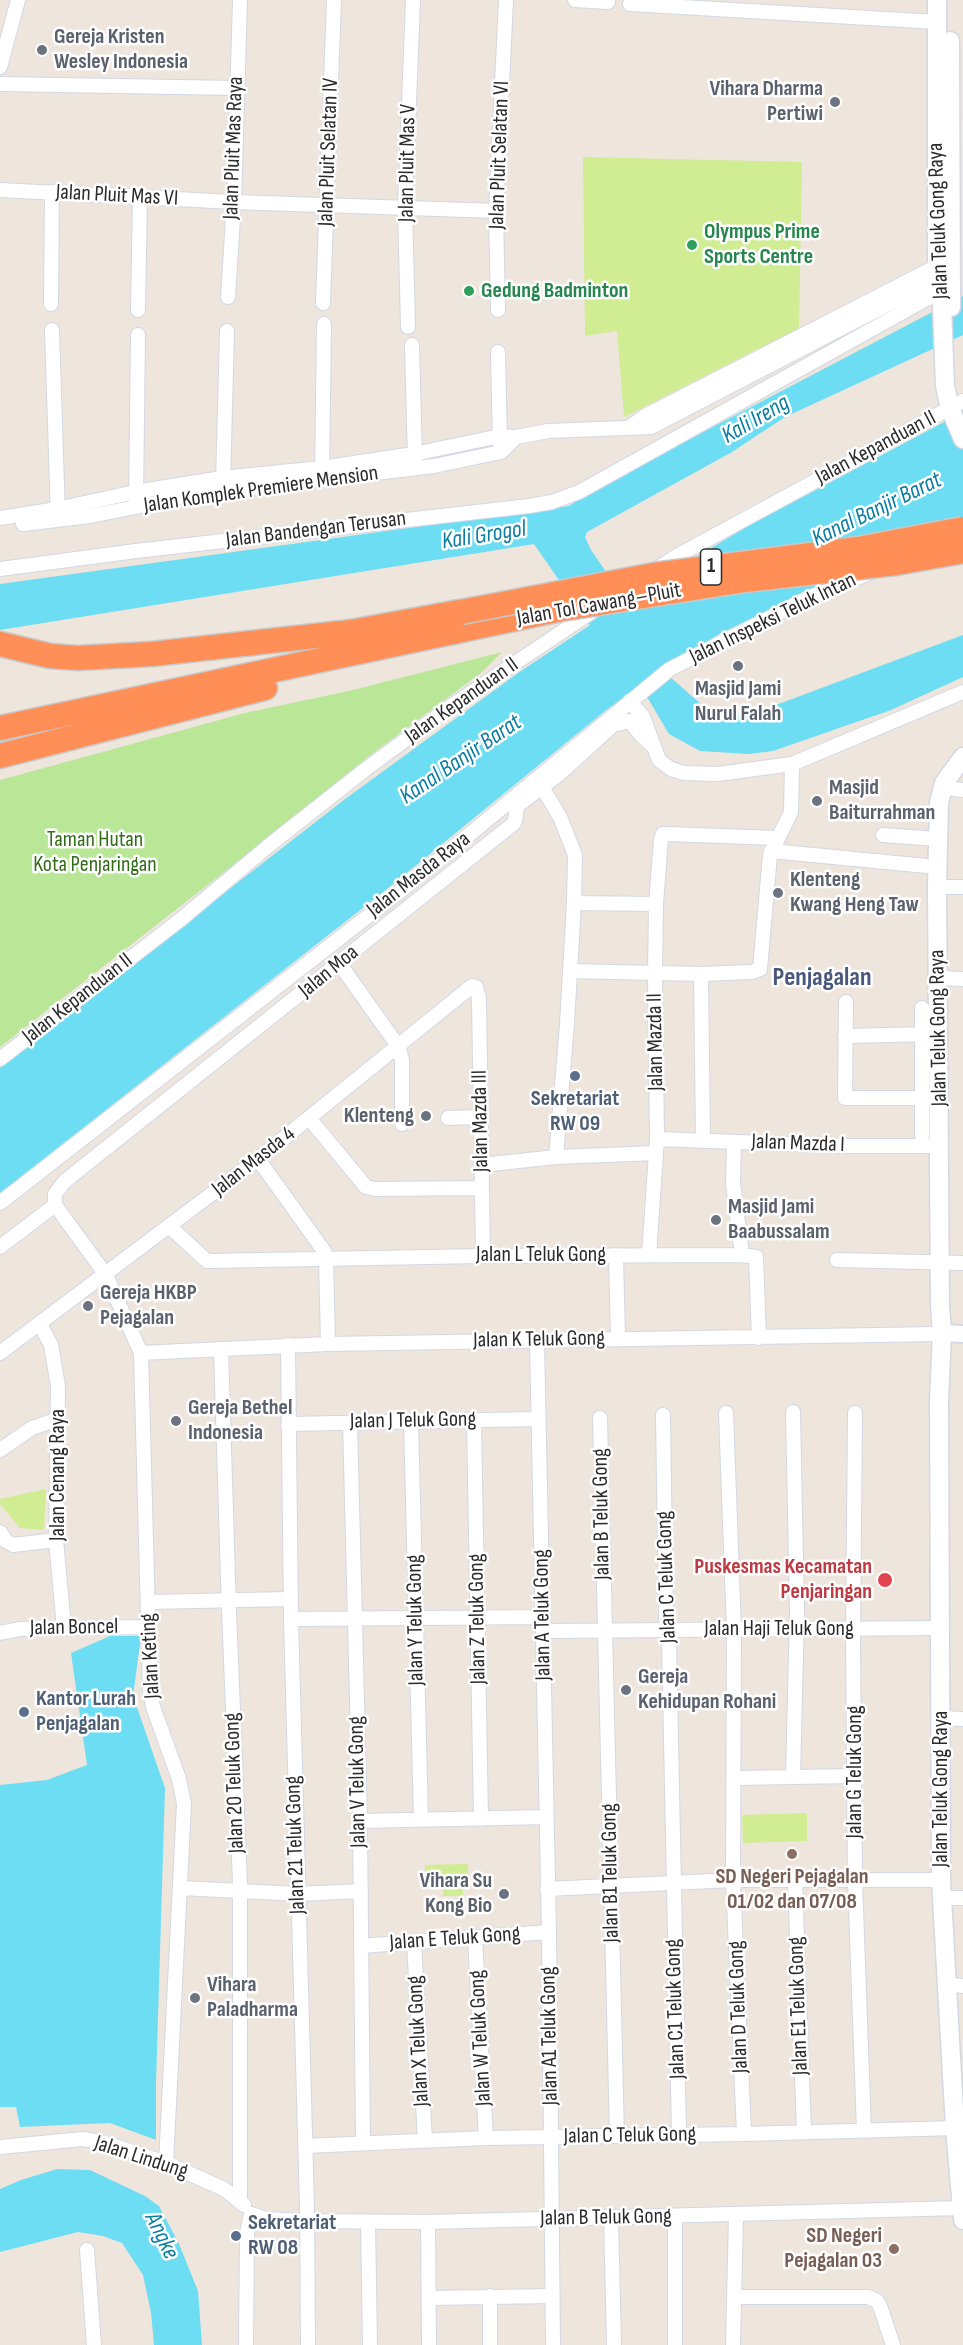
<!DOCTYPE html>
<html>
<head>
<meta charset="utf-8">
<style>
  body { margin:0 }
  canvas { display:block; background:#eee5dd }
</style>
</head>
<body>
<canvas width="963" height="2345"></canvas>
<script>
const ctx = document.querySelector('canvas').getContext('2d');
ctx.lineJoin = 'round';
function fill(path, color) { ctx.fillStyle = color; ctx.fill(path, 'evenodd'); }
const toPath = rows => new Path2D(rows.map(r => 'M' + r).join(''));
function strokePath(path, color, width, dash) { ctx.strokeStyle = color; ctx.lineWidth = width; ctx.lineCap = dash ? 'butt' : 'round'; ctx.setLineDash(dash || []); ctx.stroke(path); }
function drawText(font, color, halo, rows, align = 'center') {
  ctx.font = font + ' "Sofia Sans Condensed",sans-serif'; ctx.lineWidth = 5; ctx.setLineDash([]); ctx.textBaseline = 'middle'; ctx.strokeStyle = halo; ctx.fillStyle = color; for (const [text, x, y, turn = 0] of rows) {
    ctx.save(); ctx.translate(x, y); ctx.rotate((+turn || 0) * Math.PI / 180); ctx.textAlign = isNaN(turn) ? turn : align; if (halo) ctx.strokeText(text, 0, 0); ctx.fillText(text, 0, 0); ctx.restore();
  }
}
fill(toPath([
  [502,652,482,672,369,756,283,826,0,1047,0,780,245,713,353,690]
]), '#bae698');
fill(toPath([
  [583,157,802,162,799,328,624,417,617,331,585,336],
  [46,1489,44,1530,20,1528,0,1504,0,1499],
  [807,1813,807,1841,743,1843,742,1815],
  [468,1864,468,1874,462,1874,463,1896,443,1896,443,1878,425,1878,425,1865]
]), '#d0ed93');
fill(toPath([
  [963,296,963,335,785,417,732,452,587,532,585,537,591,550,625,599,750,525,963,412,963,518,721,633,661,669,702,705,726,715,752,714,963,635,963,677,891,710,773,751,749,754,700,751,669,734,640,685,605,711,392,885,0,1193,0,1068,345,799,518,673,590,625,534,544,0,630,0,584,569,506,604,484],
  [110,1636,141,1636,133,1696,165,1788,156,2083,156,2140,110,2123,20,2127,16,2107,0,2107,0,1785,47,1780,87,1765,71,1653],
  [57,2169,90,2170,145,2196,159,2206,179,2244,198,2291,202,2345,154,2345,151,2313,143,2275,122,2243,103,2236,78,2232,0,2252,0,2189,21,2180]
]), '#6dddf3');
const minor = toPath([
  [575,0,608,2],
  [630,4,937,22],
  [0,67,18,0],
  [0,84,236,88],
  [0,190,234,202,496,211],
  [228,297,234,202,240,0],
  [323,303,334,0],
  [51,304,52,192],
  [138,310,140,197],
  [498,310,496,211,506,0],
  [408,327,405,207,413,0],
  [52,330,58,517],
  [412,345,415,460],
  [498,352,500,444],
  [630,427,645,416,943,263],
  [322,477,324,324],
  [223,484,227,331],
  [136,501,138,335],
  [0,518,57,509,135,492,222,478,321,468,414,454,500,436,516,437,548,431,651,427,946,274],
  [23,524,90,516,202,494,434,466,501,452,516,437],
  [0,569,136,551,529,506,552,502,579,492,939,292],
  [652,572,675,557,963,401],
  [630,701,643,717,659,760,671,769,684,773,718,774,792,764,963,692],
  [944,783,953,789,963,790],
  [542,787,560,817,575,855,574,903,567,1024,556,1157],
  [883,835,937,839],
  [771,851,937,867],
  [937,887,963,887],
  [574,903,656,904],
  [339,963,398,1046,402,1060,402,1124],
  [570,971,701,974,752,972,760,969,770,855,791,812,792,764],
  [701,974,703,1141],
  [938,978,963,979],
  [846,1002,845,1098,940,1098],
  [922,1008,922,1136],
  [845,1036,930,1034],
  [0,1059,180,920,272,843,366,769,451,706,599,607],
  [309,1118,366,1187,375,1189,481,1188],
  [448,1118,481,1117],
  [657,1139,844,1146,940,1146],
  [734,1142,733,1184,742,1255],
  [258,1159,324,1251,326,1258,328,1344],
  [482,1165,556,1157,656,1153],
  [0,1203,413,881,670,669,806,599,869,573],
  [55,1205,106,1275,141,1353,150,1691,153,1707,179,1779,184,1804,166,2163],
  [55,1205,55,1194,65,1181,513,824,515,821,517,806,558,775,613,725,630,721,640,734,654,747],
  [170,1227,207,1261,483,1256,742,1255,756,1257,759,1338],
  [0,1247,55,1205],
  [616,1255,618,1338],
  [649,1255,657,1139,655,974,656,904,661,839,663,834,667,834,777,838],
  [837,1260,963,1263],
  [40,1324,51,1345,58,1386,56,1540,64,1628],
  [537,1341,549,1932,553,2345],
  [288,1345,291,1619,307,2208,308,2345],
  [221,1349,229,1611,240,1883,240,2200],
  [0,1353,258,1159,472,986,476,987,479,998,483,1256],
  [141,1353,328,1344,938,1334],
  [726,1413,734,1630,733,1880,744,2134],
  [855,1413,853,1638,855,1880,864,2131],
  [663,1415,666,1617,669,1640,679,2134],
  [600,1418,617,2136],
  [474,1420,481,1819],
  [411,1421,421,1820],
  [350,1422,360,1821,363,2143],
  [288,1424,537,1419],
  [0,1450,32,1428,58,1419],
  [0,1532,6,1541,13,1545,56,1540],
  [148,1602,291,1599],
  [291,1619,544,1617],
  [544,1631,941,1628],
  [0,1633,20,1629,148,1627],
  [941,1718,963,1719],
  [793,1777,797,1612,793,1412],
  [734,1778,855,1776],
  [360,1821,546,1817],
  [795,1880,804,2132],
  [181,1888,298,1894,361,1891],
  [547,1889,733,1880,941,1880],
  [941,1898,963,1898],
  [475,1938,486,2138],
  [414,1942,425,2140],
  [361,1946,549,1932],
  [946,1984,963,1986],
  [305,2146,486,2138,744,2134,955,2128],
  [0,2147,83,2139,102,2142,166,2163,224,2189,244,2205],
  [251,2214,266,2219,307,2221,428,2222,962,2208],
  [611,2217,614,2345],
  [675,2217,675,2345],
  [368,2222,370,2345],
  [428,2222,429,2345],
  [87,2250,94,2345],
  [490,2296,490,2345],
  [735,2297,868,2297,877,2301,880,2306,893,2345],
  [429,2298,553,2296],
  [246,2345,247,2233,251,2214],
  [733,2345,736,2214]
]);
const tertiary = toPath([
  [942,1333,963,1334]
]);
const secondary = toPath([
  [937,0,937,277,942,306,945,386,950,408,963,439],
  [950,41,951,307],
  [963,757,944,783,939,803,937,887,940,1306,942,1333,939,1402,941,1880,955,2128,963,2220]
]);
const motorway = toPath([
  [0,644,50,656,78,658,152,654,351,632,459,612],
  [0,728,561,609],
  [0,756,265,688]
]);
strokePath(minor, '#d2d8e5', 16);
strokePath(tertiary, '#d2d8e5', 20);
strokePath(secondary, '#d2d8e5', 21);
strokePath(motorway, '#c8c8c8', 27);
strokePath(minor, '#fff', 14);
strokePath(tertiary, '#fff', 16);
strokePath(secondary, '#fff', 18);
strokePath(motorway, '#ff8f57', 24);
const motorwayBridge = toPath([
  [561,609,745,580,896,563,963,551],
  [461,612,654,575,858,549,963,529]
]);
strokePath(motorwayBridge, '#c8c8c8', 27, []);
strokePath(motorwayBridge, '#ff8f57', 24);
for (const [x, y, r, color] of [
  [42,50,6,"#6b7280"],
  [835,102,6,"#6b7280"],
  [692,245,6,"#2e9e5b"],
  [469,291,6,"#2e9e5b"],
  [738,666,6,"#6b7280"],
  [817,801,6,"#6b7280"],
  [778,893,6,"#6b7280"],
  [575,1076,6,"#5c6f8a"],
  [426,1116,6,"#6b7280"],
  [716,1220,6,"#6b7280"],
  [88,1306,6,"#6b7280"],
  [176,1421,6,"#6b7280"],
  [885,1580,8,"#e0444e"],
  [626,1690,6,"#6b7280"],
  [24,1712,6,"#5c6f8a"],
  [792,1854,6,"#8d6e63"],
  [504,1894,6,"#6b7280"],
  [195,1998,6,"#6b7280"],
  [236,2236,6,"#5c6f8a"],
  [894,2249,6,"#8d6e63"]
]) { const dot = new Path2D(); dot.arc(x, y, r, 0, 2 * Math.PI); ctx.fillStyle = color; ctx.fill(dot); strokePath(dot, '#fff', 2); }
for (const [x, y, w] of [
  [711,567,21]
]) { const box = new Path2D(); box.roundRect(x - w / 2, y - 18, w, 36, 4.5); ctx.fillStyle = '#fff'; ctx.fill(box); strokePath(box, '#2b2b2b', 1.5); }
drawText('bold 21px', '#2b2b2b', null, [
  ["1",711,567]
]);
drawText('bold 22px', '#5b616d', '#fff', [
  ["Gereja Kristen",54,37],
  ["Wesley Indonesia",54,62],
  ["Vihara Dharma",823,89,"right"],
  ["Pertiwi",823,114,"right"],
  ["Masjid Jami",738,689,"center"],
  ["Nurul Falah",738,714,"center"],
  ["Masjid",829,788],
  ["Baiturrahman",829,813],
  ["Klenteng",790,880],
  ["Kwang Heng Taw",790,905],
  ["Klenteng",414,1116,"right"],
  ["Masjid Jami",728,1207],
  ["Baabussalam",728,1232],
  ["Gereja HKBP",100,1293],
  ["Pejagalan",100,1318],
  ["Gereja Bethel",188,1408],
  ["Indonesia",188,1433],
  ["Gereja",638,1677],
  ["Kehidupan Rohani",638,1702],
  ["Vihara Su",492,1881,"right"],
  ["Kong Bio",492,1906,"right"],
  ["Vihara",207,1985],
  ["Paladharma",207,2010]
], 'left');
drawText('22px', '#2b2b2b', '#fff', [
  ["Jalan Pluit Mas Raya",234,148,-88],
  ["Jalan Pluit Selatan IV",329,152,-88],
  ["Jalan Pluit Selatan VI",500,155,-88],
  ["Jalan Pluit Mas V",408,163,-89],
  ["Jalan Pluit Mas VI",117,196,3],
  ["Jalan Teluk Gong Raya",939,221,-92],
  ["Jalan Kepanduan II",876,448,-28],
  ["Jalan Komplek Premiere Mension",261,490,-8],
  ["Jalan Bandengan Terusan",316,530,-7],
  ["Jalan Tol Cawang–Pluit",599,605,-10],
  ["Jalan Inspeksi Teluk Intan",773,619,-26],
  ["Jalan Kepanduan II",462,701,-35],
  ["Jalan Masda Raya",419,875,-38],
  ["Jalan Moa",329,972,-39],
  ["Jalan Kepanduan II",78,999,-38],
  ["Jalan Teluk Gong Raya",939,1028,-91],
  ["Jalan Mazda II",656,1042,-91],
  ["Jalan Mazda III",481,1121,-91],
  ["Jalan Mazda I",798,1144,2],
  ["Jalan Masda 4",254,1162,-38],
  ["Jalan L Teluk Gong",541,1255],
  ["Jalan K Teluk Gong",539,1340,-1],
  ["Jalan J Teluk Gong",413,1421,-1],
  ["Jalan Cenang Raya",58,1475,-90],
  ["Jalan B Teluk Gong",602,1514,-91],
  ["Jalan C Teluk Gong",667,1577,-92],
  ["Jalan A Teluk Gong",543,1615,-91],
  ["Jalan Z Teluk Gong",478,1619,-91],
  ["Jalan Y Teluk Gong",416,1620,-91],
  ["Jalan Boncel",74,1628,-1],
  ["Jalan Haji Teluk Gong",779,1629],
  ["Jalan Keting",151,1656,-93],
  ["Jalan G Teluk Gong",855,1772,-90],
  ["Jalan V Teluk Gong",358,1782,-91],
  ["Jalan 20 Teluk Gong",235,1783,-92],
  ["Jalan Teluk Gong Raya",941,1789,-90],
  ["Jalan 21 Teluk Gong",296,1845,-92],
  ["Jalan B1 Teluk Gong",611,1873,-91],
  ["Jalan E Teluk Gong",455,1939,-4],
  ["Jalan E1 Teluk Gong",799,2006,-92],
  ["Jalan D Teluk Gong",739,2007,-92],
  ["Jalan C1 Teluk Gong",676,2009,-92],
  ["Jalan A1 Teluk Gong",550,2036,-91],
  ["Jalan W Teluk Gong",481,2038,-93],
  ["Jalan X Teluk Gong",419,2041,-93],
  ["Jalan C Teluk Gong",630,2136,-1],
  ["Jalan Lindung",141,2158,18],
  ["Jalan B Teluk Gong",606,2218,-1]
]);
drawText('bold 22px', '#27864d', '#fff', [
  ["Olympus Prime",704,232],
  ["Sports Centre",704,257],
  ["Gedung Badminton",481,291]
], 'left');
drawText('22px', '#326c18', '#fff', [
  ["Taman Hutan",95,840],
  ["Kota Penjaringan",95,865]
]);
drawText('bold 22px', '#4e5e75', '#fff', [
  ["Sekretariat",575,1099,"center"],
  ["RW 09",575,1124,"center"],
  ["Kantor Lurah",36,1699],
  ["Penjagalan",36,1724],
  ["Sekretariat",248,2223],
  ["RW 08",248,2248]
], 'left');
drawText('bold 22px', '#be3a42', '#fff', [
  ["Puskesmas Kecamatan",872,1567],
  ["Penjaringan",872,1592]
], 'right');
drawText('bold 22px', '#785e54', '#fff', [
  ["SD Negeri Pejagalan",792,1877],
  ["01/02 dan 07/08",792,1902],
  ["SD Negeri",882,2236,"right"],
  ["Pejagalan 03",882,2261,"right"]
]);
drawText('italic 24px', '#097da2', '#fff', [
  ["Kali Ireng",756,420,-30],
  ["Kanal Banjir Barat",877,510,-26],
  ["Kali Grogol",484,536,-9],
  ["Kanal Banjir Barat",461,760,-34],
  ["Angke",161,2236,64]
]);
drawText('bold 26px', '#4a587e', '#fff', [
  ["Penjagalan",822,978]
]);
</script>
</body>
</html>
